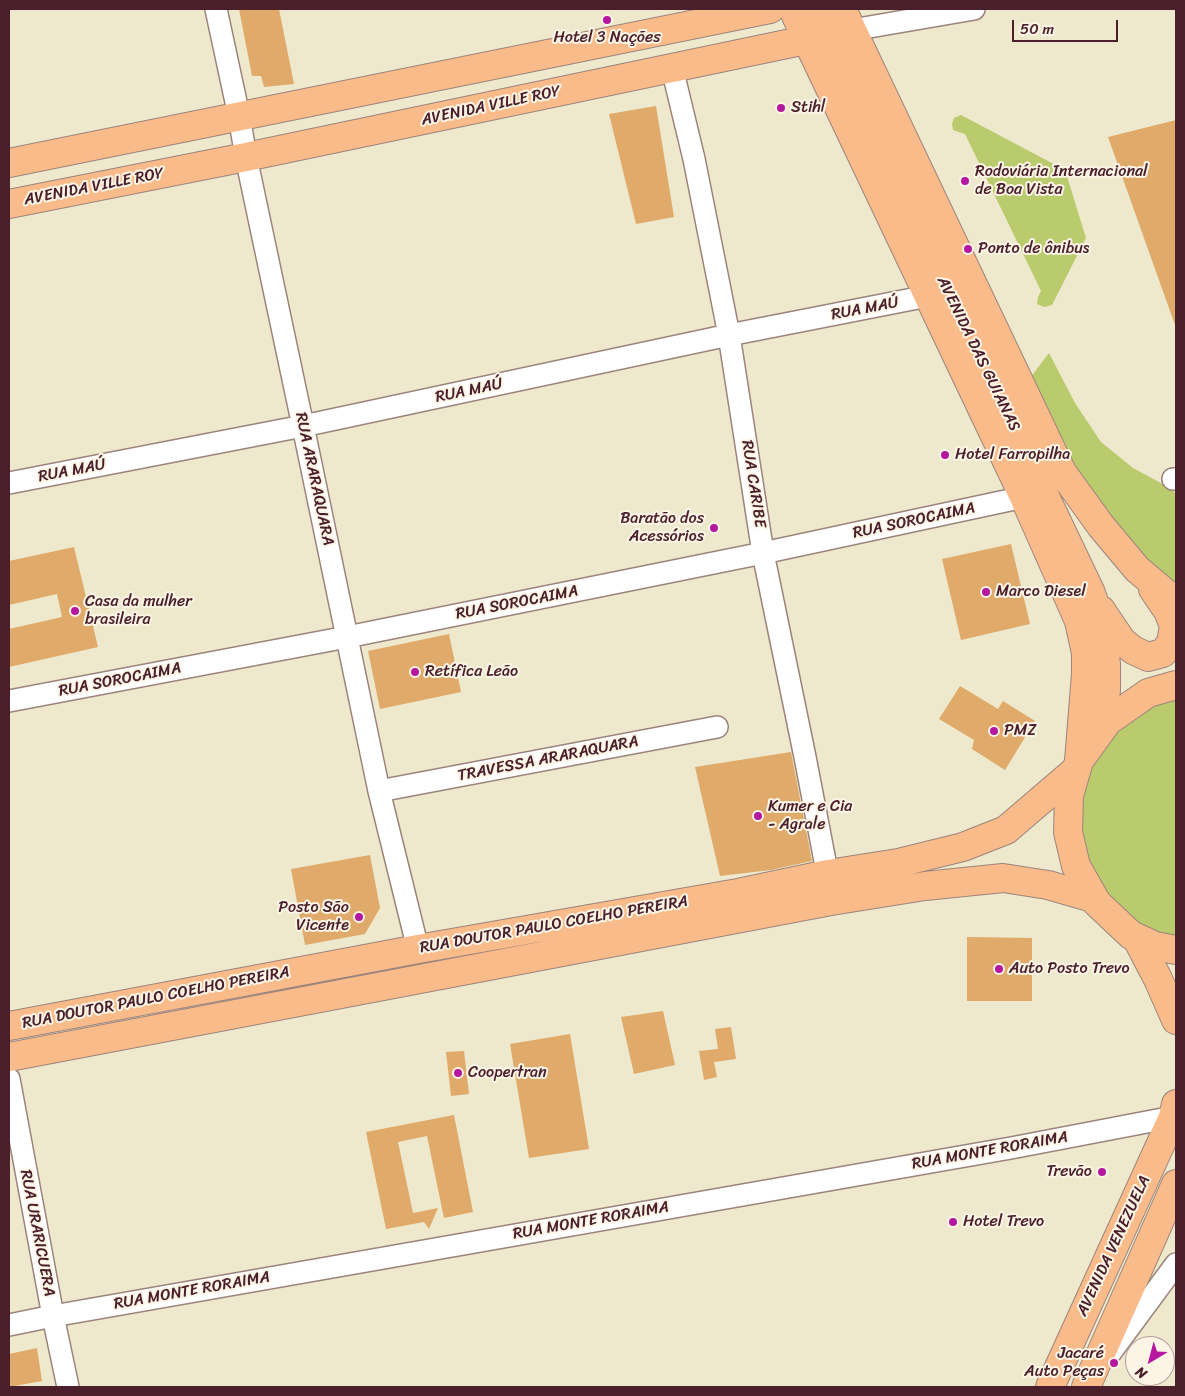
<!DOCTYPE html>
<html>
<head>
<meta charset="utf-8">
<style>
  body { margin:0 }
  #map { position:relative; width:1185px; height:1396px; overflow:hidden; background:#eee8cc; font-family:Sriracha,sans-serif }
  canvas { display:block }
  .frame { position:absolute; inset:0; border:10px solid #4a1f2b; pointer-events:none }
  .north { position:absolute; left:1125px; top:1336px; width:50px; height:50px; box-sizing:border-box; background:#fcf5e5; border:1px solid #b59f9b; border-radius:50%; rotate:217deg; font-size:14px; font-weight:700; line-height:20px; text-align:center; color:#4a1f2b }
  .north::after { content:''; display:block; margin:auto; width:18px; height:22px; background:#b5179e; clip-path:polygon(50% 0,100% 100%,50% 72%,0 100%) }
  .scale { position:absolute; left:1012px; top:20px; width:106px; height:22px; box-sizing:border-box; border:2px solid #4a1f2b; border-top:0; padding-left:6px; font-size:15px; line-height:18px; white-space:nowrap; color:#4a1f2b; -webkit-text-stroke:4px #fcf5e5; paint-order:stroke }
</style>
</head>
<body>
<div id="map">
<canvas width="1185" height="1396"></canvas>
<div class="frame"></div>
<div class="north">N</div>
<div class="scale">50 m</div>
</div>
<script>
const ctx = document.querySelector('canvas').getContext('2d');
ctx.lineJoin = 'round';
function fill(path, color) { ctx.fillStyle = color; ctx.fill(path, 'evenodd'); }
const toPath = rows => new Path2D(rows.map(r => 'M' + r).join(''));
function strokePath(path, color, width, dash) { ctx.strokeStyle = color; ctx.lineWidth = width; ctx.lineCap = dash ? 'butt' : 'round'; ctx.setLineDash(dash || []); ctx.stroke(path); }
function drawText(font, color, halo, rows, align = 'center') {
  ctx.font = font + ' Sriracha,sans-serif'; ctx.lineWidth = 4; ctx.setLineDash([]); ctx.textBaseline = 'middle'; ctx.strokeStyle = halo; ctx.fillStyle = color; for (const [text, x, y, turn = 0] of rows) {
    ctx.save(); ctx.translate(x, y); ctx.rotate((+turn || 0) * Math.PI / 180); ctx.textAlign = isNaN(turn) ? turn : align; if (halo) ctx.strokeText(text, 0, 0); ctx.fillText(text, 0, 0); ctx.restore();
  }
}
fill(toPath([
  [961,115,1065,170,1086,238,1052,305,1044,307,1037,304,1038,297,1041,291,965,134,953,130,952,124,954,118],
  [1049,353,1075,403,1101,442,1133,468,1170,488,1176,494,1176,584,1129,544,1065,458,1027,382],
  [1176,694,1176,939,1129,919,1095,882,1080,838,1085,778,1110,733,1142,706]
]), '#bacb6e');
fill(toPath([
  [239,9,279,9,294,84,264,87,261,76,252,76],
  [656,106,674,217,636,224,609,114],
  [1176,120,1176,325,1175,325,1108,137],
  [1011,544,1030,624,961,640,942,559],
  [74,547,98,647,9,667,9,629,62,617,57,594,9,605,9,561],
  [449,634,461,692,380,709,368,651],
  [960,686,998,709,1003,701,1035,721,1005,770,972,749,974,740,939,719],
  [791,752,812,861,771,870,720,876,695,767],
  [370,855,380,908,365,934,305,945,291,869],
  [967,937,1032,938,1032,1001,967,1001],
  [663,1011,675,1065,634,1074,621,1017],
  [731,1027,736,1059,714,1062,717,1077,704,1080,699,1051,718,1049,715,1029],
  [570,1034,589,1149,529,1158,510,1044],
  [464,1051,469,1094,451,1096,446,1052],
  [454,1115,473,1212,444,1218,427,1136,398,1142,413,1213,438,1208,429,1229,424,1222,386,1229,366,1132],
  [37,1348,42,1381,9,1387,9,1354]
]), '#dfaa6a');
const minor = toPath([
  [216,9,239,116,246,157,303,426,379,791,418,949],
  [852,30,974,9],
  [672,68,694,159,729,335,763,553,805,757,830,887],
  [1173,479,1176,479],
  [9,483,303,426,729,335,928,296],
  [9,701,347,637,763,553,1024,497],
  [379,791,717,727],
  [9,1079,53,1316,68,1387],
  [9,1325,53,1316,1011,1148,1173,1117],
  [1108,1356,1176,1264]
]);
const major = toPath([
  [793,9,807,40,1024,497,1079,621,1086,653,1086,674,1079,761],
  [9,163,770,9],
  [9,204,246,157,849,31],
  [9,1026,418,949,738,893,828,874,898,863,963,847,1006,830,1076,770],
  [9,1057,831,901,925,886,1003,878,1048,885,1093,898]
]);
const highway = toPath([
  [814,9,826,37,1091,593,1102,627,1106,664,1106,691,1096,737],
  [842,9,1062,472,1101,526,1137,569,1176,602],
  [1101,610,1111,625,1122,641,1133,650,1148,657,1163,653,1171,643,1174,626,1168,611,1153,589],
  [1176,685,1148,693,1108,721,1079,761,1069,796,1068,832,1076,866,1097,903,1131,935,1155,946,1176,950],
  [1136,937,1158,979,1176,1020],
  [1050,1387,1173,1117,1176,1104],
  [1086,1387,1176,1184]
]);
strokePath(minor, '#9c847c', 24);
strokePath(major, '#9c847c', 30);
strokePath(highway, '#9c847c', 30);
strokePath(minor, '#fff', 21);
strokePath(major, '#fabb8b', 28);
strokePath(highway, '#fabb8b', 28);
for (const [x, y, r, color] of [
  [607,20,5,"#b5179e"],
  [781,108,5,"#b5179e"],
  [965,181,5,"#b5179e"],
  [968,249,5,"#b5179e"],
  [945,455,5,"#b5179e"],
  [714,528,5,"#b5179e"],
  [986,592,5,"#b5179e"],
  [75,611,5,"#b5179e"],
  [415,672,5,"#b5179e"],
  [994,731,5,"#b5179e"],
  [758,816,5,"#b5179e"],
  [359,917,5,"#b5179e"],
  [999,969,5,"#b5179e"],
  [458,1073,5,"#b5179e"],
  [1102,1172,5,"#b5179e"],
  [953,1222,5,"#b5179e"],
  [1114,1363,5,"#b5179e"]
]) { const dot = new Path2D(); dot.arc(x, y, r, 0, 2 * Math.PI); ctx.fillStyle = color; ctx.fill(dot); strokePath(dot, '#fcf5e5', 2); }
drawText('16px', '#4a1f2b', '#fcf5e5', [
  ["Hotel 3 Nações",607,38,"center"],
  ["Stihl",791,108],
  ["Rodoviária Internacional",975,172],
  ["de Boa Vista",975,190],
  ["Ponto de ônibus",978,249],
  ["Hotel Farropilha",955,455],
  ["Baratão dos",704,519,"right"],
  ["Acessórios",704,537,"right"],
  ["Marco Diesel",996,592],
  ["Casa da mulher",85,602],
  ["brasileira",85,620],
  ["Retífica Leão",425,672],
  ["PMZ",1004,731],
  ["Kumer e Cia",768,807],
  ["- Agrale",768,825],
  ["Posto São",349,908,"right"],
  ["Vicente",349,926,"right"],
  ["Auto Posto Trevo",1009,969],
  ["Coopertran",468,1073],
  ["Trevão",1092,1172,"right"],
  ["Hotel Trevo",963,1222],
  ["Jacaré",1104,1354,"right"],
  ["Auto Peças",1104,1372,"right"]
], 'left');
drawText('16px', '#4a1f2b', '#fcf5e5', [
  ["AVENIDA VILLE ROY",491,106,-12],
  ["AVENIDA VILLE ROY",94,187,-11],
  ["RUA MAÚ",865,309,-11],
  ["AVENIDA DAS GUIANAS",978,354,64],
  ["RUA MAÚ",469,391,-12],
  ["RUA MAÚ",72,471,-11],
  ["RUA ARARAQUARA",314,479,78],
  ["RUA CARIBE",753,484,81],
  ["RUA SOROCAIMA",914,521,-12],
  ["RUA SOROCAIMA",517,603,-11],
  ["RUA SOROCAIMA",120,680,-11],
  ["TRAVESSA ARARAQUARA",548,759,-11],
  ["RUA DOUTOR PAULO COELHO PEREIRA",554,925,-10],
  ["RUA DOUTOR PAULO COELHO PEREIRA",156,998,-11],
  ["RUA MONTE RORAIMA",990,1151,-10],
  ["RUA MONTE RORAIMA",591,1221,-10],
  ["RUA URARICUERA",37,1233,79],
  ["AVENIDA VENEZUELA",1114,1246,-65],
  ["RUA MONTE RORAIMA",192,1291,-10]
]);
</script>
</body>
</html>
